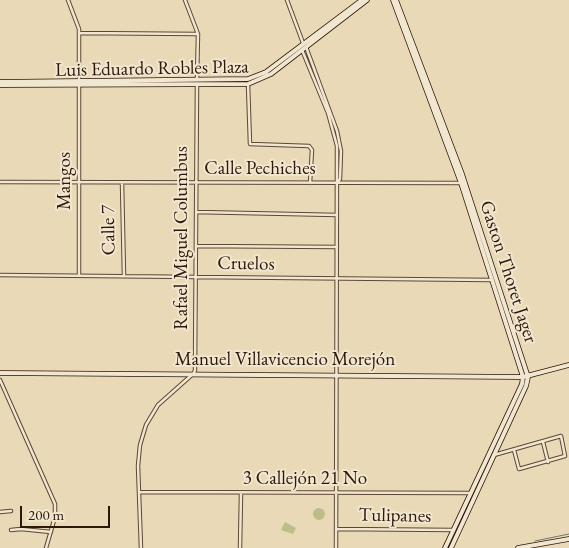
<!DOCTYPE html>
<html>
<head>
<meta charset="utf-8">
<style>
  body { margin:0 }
  #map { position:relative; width:569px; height:548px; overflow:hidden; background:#ead9b6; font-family:"EB Garamond",serif }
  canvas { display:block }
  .scale { position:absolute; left:20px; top:506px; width:90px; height:22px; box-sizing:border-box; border:2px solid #2d1708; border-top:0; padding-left:6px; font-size:15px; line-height:18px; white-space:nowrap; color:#2d1708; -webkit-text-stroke:4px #f1e6d0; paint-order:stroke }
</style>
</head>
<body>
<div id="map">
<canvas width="569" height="548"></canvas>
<div class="scale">200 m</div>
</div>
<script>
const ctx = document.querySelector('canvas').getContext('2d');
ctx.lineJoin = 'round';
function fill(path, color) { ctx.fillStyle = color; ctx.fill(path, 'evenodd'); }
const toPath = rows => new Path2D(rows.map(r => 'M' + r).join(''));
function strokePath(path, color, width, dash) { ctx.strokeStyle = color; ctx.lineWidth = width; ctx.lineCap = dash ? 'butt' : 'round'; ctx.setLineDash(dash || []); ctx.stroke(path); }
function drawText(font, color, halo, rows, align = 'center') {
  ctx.font = font + ' "EB Garamond",serif'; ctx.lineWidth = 4; ctx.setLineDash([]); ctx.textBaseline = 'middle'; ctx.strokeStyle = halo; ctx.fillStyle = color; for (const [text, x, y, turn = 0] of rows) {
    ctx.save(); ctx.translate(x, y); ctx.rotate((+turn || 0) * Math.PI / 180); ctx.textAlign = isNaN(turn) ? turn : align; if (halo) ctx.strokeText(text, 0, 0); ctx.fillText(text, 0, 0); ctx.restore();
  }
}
fill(toPath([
  '313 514a6 6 0 1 1 12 0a6 6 0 1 1-12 0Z',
  [285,522,296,528,293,534,281,530]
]), '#bcbe8a');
strokePath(toPath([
  [535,541,569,534]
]), '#717773', 1);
const street = toPath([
  [68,0,79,29,79,276],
  [185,0,198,34,197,79],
  [287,0,303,43],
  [79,33,197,34],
  [306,47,337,131,341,151,340,179,337,183],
  [302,50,328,113,337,146,336,548],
  [248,84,250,144,309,146,312,150,310,183],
  [0,182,461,183],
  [122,183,124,276],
  [196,212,337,215],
  [196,246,337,247],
  [0,275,491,280],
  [0,380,55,504,55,517,46,548],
  [543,442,548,462],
  [494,455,561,436,565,456,519,469,514,450],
  [139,492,470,493],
  [0,512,11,511],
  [336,529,453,530],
  [11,530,21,529,51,532],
  [141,548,138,466,140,445,146,425,158,405,194,373,195,370,197,84],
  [240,548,241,493]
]);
const secondary = toPath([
  [393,0,461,183,523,377,522,384,445,548],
  [396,0,462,174,528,377,526,386,451,548],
  [0,82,248,79,266,72,362,0],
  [0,85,248,84,271,74,367,0],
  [0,373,523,377,569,365],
  [518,548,569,539]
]);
strokePath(street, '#5c4834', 4.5);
strokePath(secondary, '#2d1708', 5.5);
strokePath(street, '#f1e6d0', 2.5);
strokePath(secondary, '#f1e6d0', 4);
drawText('19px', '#2d1708', '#f1e6d0', [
  ["Luis Eduardo Robles Plaza",152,69,-1],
  ["Calle Pechiches",260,169],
  ["Mangos",65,181,-90],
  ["Calle 7",109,230,-91],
  ["Rafael Miguel Columbus",182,238,-90],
  ["Cruelos",246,264,1],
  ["Gaston Thoret Jager",508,272,72],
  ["Manuel Villavicencio Morejón",285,360],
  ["3 Callejón 21 No",305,479],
  ["Tulipanes",395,516,1]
]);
</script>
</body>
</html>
